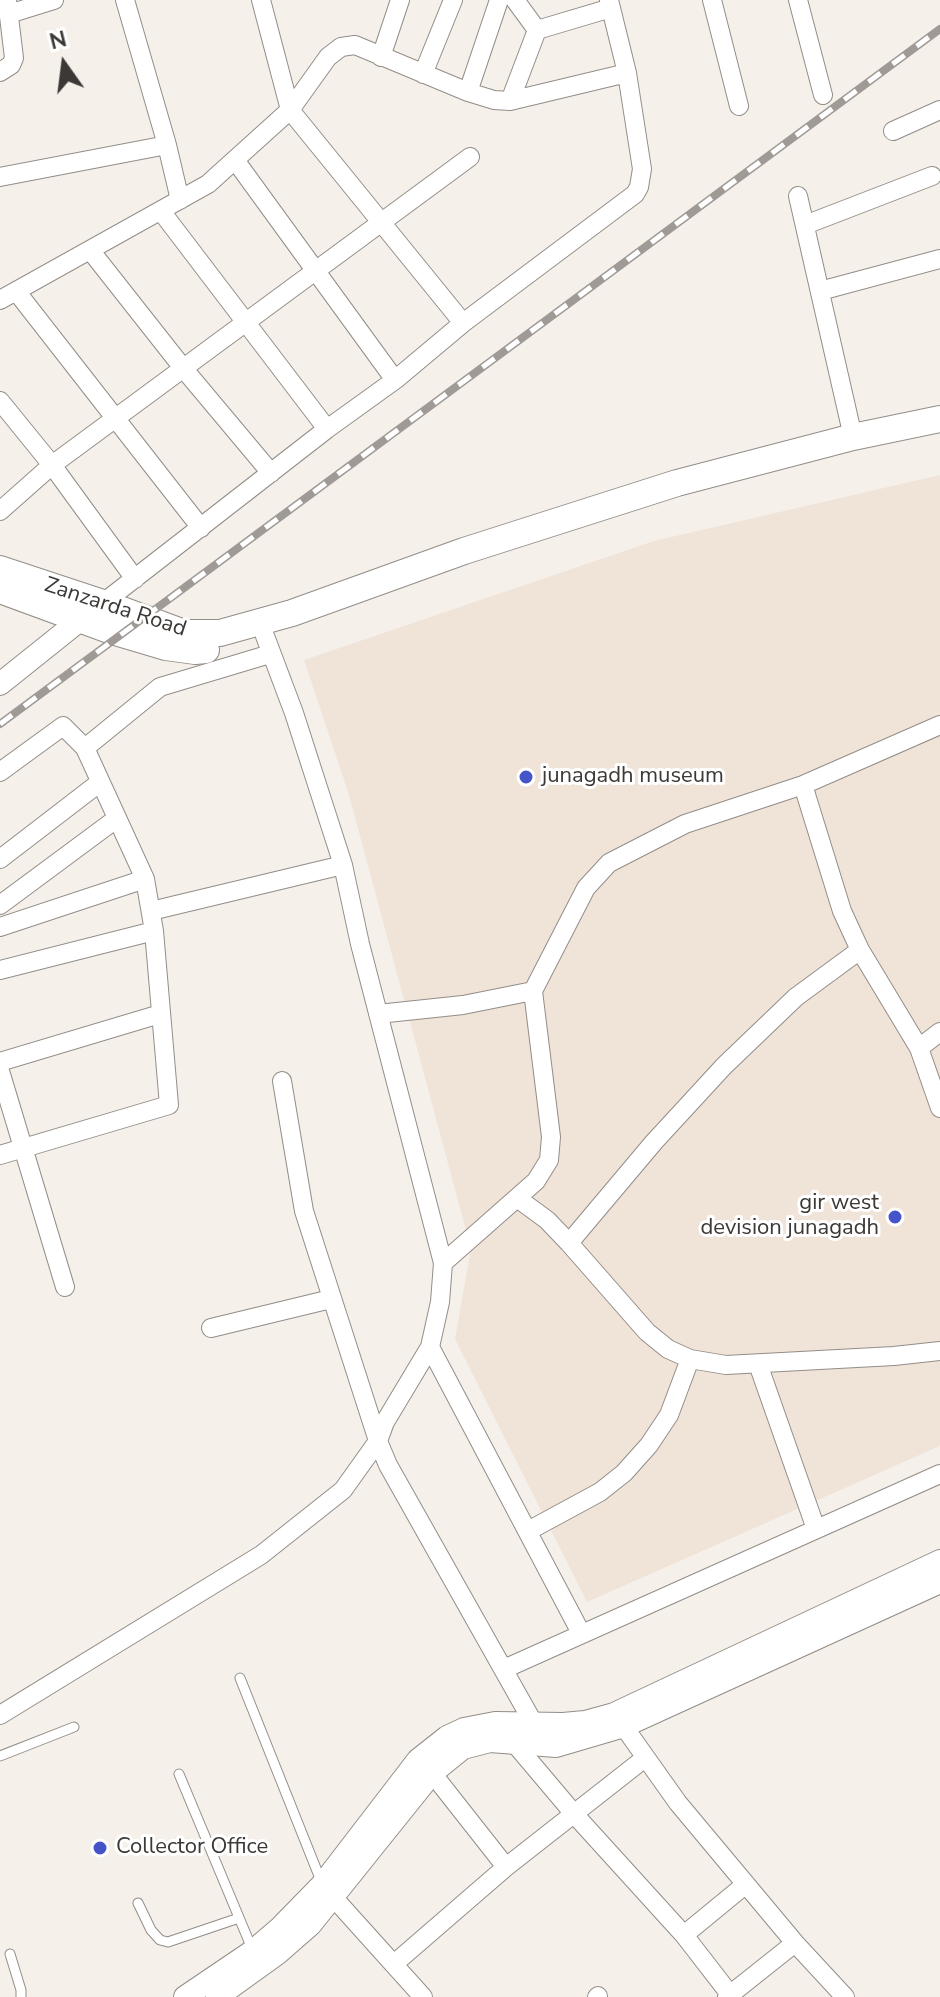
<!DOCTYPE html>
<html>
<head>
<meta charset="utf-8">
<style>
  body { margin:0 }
  #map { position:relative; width:940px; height:1997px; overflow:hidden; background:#f6f0ea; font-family:"Nunito Sans",sans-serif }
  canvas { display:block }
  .north { position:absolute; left:24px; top:24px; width:80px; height:80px; -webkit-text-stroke:6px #fff; paint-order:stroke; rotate:346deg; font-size:22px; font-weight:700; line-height:32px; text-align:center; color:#3b3836 }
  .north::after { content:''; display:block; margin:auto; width:28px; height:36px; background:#3b3836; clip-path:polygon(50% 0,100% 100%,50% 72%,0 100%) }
</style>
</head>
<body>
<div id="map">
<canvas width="940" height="1997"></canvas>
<div class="north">N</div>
</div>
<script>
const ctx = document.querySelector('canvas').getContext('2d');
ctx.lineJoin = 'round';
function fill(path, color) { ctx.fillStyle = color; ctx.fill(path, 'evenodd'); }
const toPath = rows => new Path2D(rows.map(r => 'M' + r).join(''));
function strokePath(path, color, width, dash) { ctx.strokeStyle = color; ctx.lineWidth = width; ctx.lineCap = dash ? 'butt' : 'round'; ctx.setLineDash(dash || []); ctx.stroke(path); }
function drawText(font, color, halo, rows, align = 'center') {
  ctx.font = font + ' "Nunito Sans",sans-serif'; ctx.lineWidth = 6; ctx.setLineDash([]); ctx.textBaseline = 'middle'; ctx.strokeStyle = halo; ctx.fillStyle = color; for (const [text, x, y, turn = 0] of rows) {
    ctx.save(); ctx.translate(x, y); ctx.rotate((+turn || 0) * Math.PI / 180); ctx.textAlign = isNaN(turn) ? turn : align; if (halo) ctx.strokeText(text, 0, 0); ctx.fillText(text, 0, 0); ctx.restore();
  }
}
fill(toPath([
  [940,475,940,1446,587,1602,455,1339,471,1249,349,795,304,660,654,541]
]), '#f0e4d9');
const service = toPath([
  [240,1678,321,1881],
  [0,1756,74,1727],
  [179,1774,253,1951],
  [138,1903,151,1930,160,1940,168,1942,239,1918],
  [10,1954,21,1990,21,1997]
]);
const minor = toPath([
  [125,0,167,145,180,200],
  [261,0,290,110,463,323],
  [515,0,537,30],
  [712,0,739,106],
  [798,0,823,95],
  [9,14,54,0],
  [381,57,400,0],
  [0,72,11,65,14,58,7,0],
  [423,74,453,0],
  [468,92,499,0],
  [510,101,537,30,611,8],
  [893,131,940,110],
  [235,160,395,380],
  [0,177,167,145],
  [798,196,853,437],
  [161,211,327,429],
  [805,225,932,176],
  [90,250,183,368,271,473],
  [16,291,201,528],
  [820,291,940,259],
  [0,300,208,184,290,110,328,57,341,47,355,45,468,92,494,100,510,101,627,73],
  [0,401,52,465,135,579],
  [0,511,52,465,470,157],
  [103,603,327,429,395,380,463,323,635,194,639,187,642,169,627,73,609,0],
  [265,636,294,713,343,865,360,944,443,1263,440,1302,430,1347,385,1422,378,1441,388,1465,534,1724],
  [85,748,160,687,270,654],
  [0,772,63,726,85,748,145,879,154,931,169,1105,0,1155],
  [803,785,842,911,860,950,919,1048,940,1108],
  [0,859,99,783],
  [0,905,116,819],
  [151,911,343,865],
  [0,927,145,879],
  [0,970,154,931],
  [378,1014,463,1005,533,991,586,888,609,863,685,824,803,785,940,725],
  [919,1048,940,1032],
  [0,1062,160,1014],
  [0,1071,65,1287],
  [517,1198,547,1220,569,1243,647,1332,668,1349,690,1359,726,1365,894,1356,940,1351],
  [569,1243,654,1142,724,1066,796,997,860,950],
  [443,1263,536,1181,549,1160,551,1137,533,991],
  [211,1328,331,1299],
  [430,1347,581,1633],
  [758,1364,816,1529],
  [528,1531,600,1492,624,1473,649,1445,669,1415,690,1359],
  [504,1669,940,1474],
  [0,1715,261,1555,343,1490,378,1441,304,1211,282,1081],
  [617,1717,678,1803,795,1943,845,1997],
  [510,1738,575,1815,684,1935,732,1997],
  [422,1764,432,1773,506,1867],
  [324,1887,423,1997],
  [684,1935,746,1884],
  [395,1963,506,1867,645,1758],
  [597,1997,598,1996],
  [727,1997,795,1943]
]);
const tertiary = toPath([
  [0,684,90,612],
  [185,1997,253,1951,281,1927,322,1885,418,1760,447,1737,464,1729,495,1723,563,1724,585,1722,614,1714,940,1561],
  [217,1997,278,1953,310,1925,432,1773,463,1748,490,1741,556,1746,624,1726,940,1582]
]);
const secondary = toPath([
  [0,569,103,603,184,633,220,633,292,613,464,551,677,483,853,437,940,419],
  [0,590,112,631,166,647,195,651,206,650]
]);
strokePath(service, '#938d88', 11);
strokePath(minor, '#938d88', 20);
strokePath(tertiary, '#938d88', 24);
strokePath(secondary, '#938d88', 28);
strokePath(service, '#fff', 9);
strokePath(minor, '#fff', 18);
strokePath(tertiary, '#fff', 22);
strokePath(secondary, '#fff', 26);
const rail = toPath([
  [0,724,940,29]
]);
strokePath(rail, '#9f9a96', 8);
strokePath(rail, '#fff', 5, [15]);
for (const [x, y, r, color] of [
  [526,777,8,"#4554c8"],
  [895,1217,8,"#4554c8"],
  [100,1848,8,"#4554c8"]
]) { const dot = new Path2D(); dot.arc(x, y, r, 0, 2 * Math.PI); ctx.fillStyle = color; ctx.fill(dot); strokePath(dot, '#fff', 3); }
drawText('22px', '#3b3836', '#fff', [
  ["Zanzarda Road",115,608,18]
]);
drawText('22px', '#3b3836', '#fff', [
  ["junagadh museum",542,777],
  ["gir west",879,1204,"right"],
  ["devision junagadh",879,1229,"right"],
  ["Collector Office",116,1848]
], 'left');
</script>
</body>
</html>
